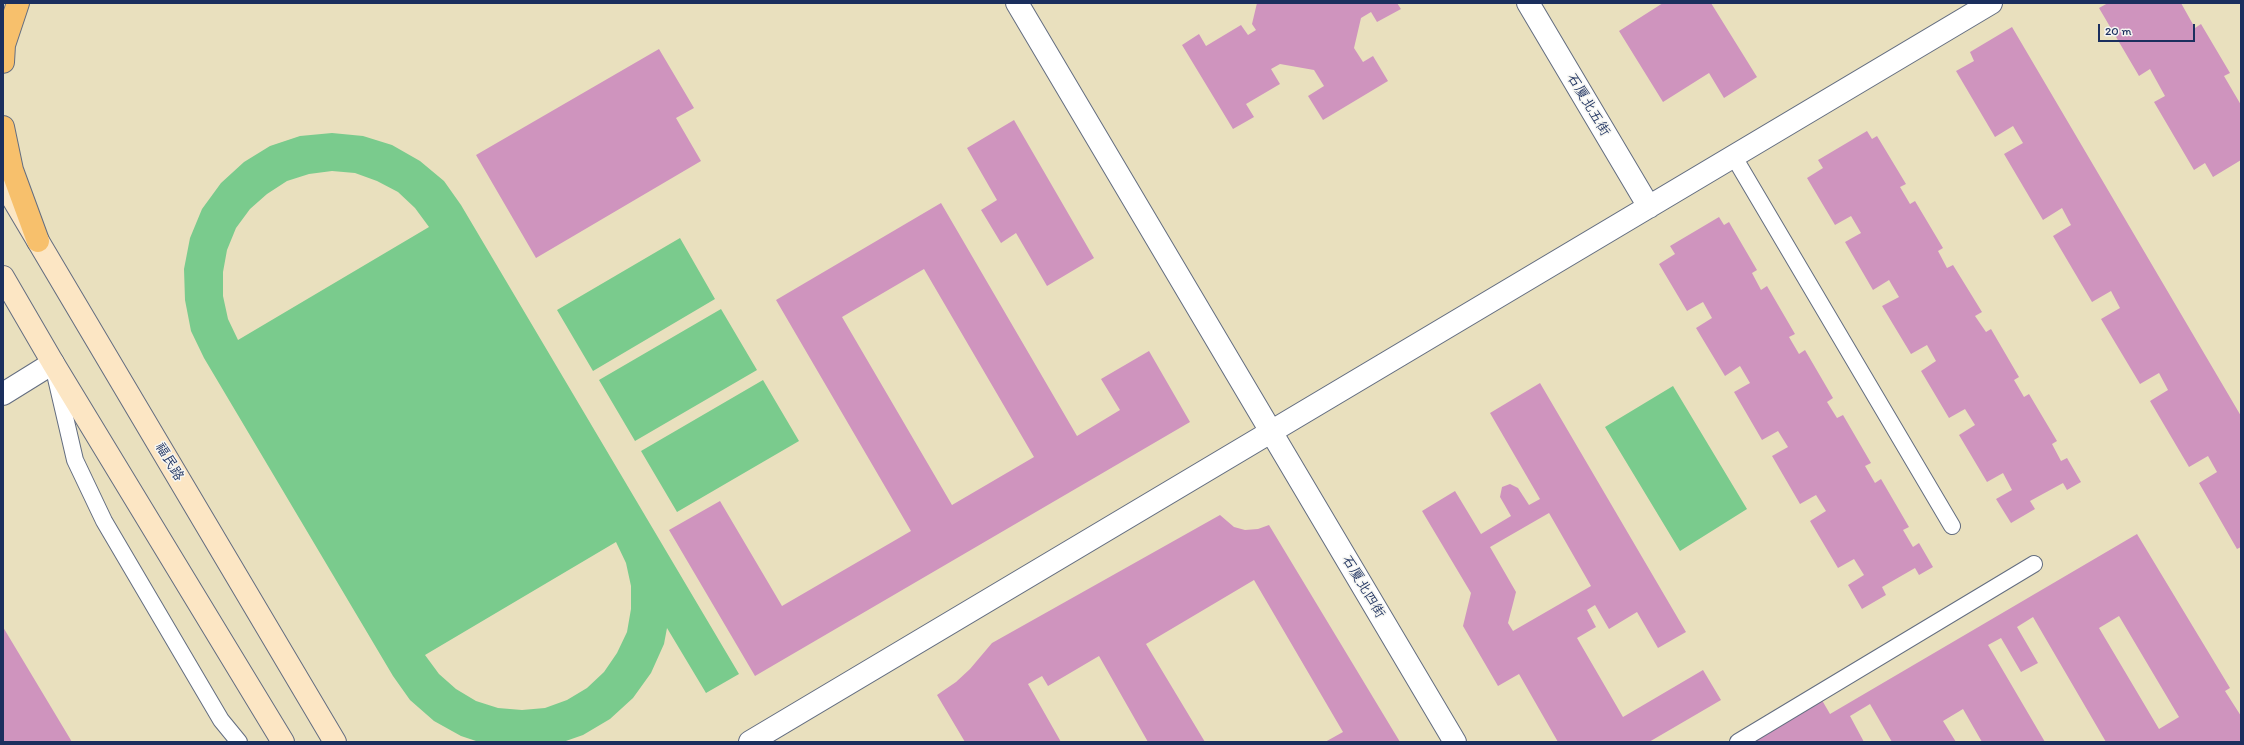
<!DOCTYPE html>
<html>
<head>
<meta charset="utf-8">
<style>
  body { margin:0 }
  #map { position:relative; width:2244px; height:745px; overflow:hidden; background:#e9e0be; font-family:Itim,sans-serif }
  canvas { display:block }
  .frame { position:absolute; inset:0; border:4px solid #1b2f5e; pointer-events:none }
  .scale { position:absolute; left:2098px; top:24px; width:97px; height:18px; box-sizing:border-box; border:2px solid #1b2f5e; border-top:0; padding-left:5px; font-size:12px; line-height:14px; white-space:nowrap; color:#1b2f5e; -webkit-text-stroke:3px #f6f6f2; paint-order:stroke }
</style>
</head>
<body>
<div id="map">
<canvas width="2244" height="745"></canvas>
<div class="frame"></div>
<div class="scale">20 m</div>
</div>
<script>
const ctx = document.querySelector('canvas').getContext('2d');
ctx.lineJoin = 'round';
function fill(path, color) { ctx.fillStyle = color; ctx.fill(path, 'evenodd'); }
const toPath = rows => new Path2D(rows.map(r => 'M' + r).join(''));
function strokePath(path, color, width, dash) { ctx.strokeStyle = color; ctx.lineWidth = width; ctx.lineCap = dash ? 'butt' : 'round'; ctx.setLineDash(dash || []); ctx.stroke(path); }
function drawText(font, color, halo, rows, align = 'center') {
  ctx.font = font + ' Itim,"LXGW WenKai TC",sans-serif'; ctx.lineWidth = 3; ctx.setLineDash([]); ctx.textBaseline = 'middle'; ctx.strokeStyle = halo; ctx.fillStyle = color; for (const [text, x, y, turn = 0] of rows) {
    ctx.save(); ctx.translate(x, y); ctx.rotate((+turn || 0) * Math.PI / 180); ctx.textAlign = isNaN(turn) ? turn : align; if (halo) ctx.strokeText(text, 0, 0); ctx.fillText(text, 0, 0); ctx.restore();
  }
}
fill(toPath([
  [332,133,363,136,392,145,420,161,444,181,461,205,739,674,706,693,667,628,664,644,651,673,633,698,610,719,583,735,563,742,479,742,461,736,434,721,410,700,393,676,204,358,191,331,185,300,184,269,190,238,202,209,221,183,244,162,270,146,300,136],
  [332,171,355,173,377,181,398,192,415,208,429,227,238,340,228,319,223,296,223,272,227,250,236,228,250,209,267,194,287,181,309,174],
  [616,542,626,563,631,586,631,609,627,632,617,653,604,672,587,688,567,700,545,708,522,710,498,708,476,701,456,689,439,674,425,655],
  [680,238,715,299,593,371,557,310],
  [721,309,757,370,635,441,599,380],
  [763,380,799,441,677,512,641,451],
  [1673,386,1747,509,1680,551,1605,427]
]), '#7acb8d');
fill(toPath([
  [1257,3,1397,3,1401,9,1377,22,1371,12,1361,18,1354,48,1363,62,1373,56,1388,81,1323,120,1308,96,1324,86,1314,70,1280,64,1271,69,1280,84,1246,104,1254,117,1233,129,1182,45,1199,34,1206,46,1241,25,1248,35,1256,30,1252,24],
  [1663,3,1711,3,1757,77,1724,98,1709,73,1663,102,1619,31],
  [2108,3,2181,3,2195,28,2201,24,2230,73,2224,76,2241,105,2241,160,2213,177,2205,163,2194,170,2154,102,2165,96,2150,69,2139,76,2099,8],
  [2012,27,2241,416,2241,547,2237,549,2199,483,2217,472,2208,456,2189,467,2150,401,2168,390,2159,373,2140,384,2101,319,2120,308,2111,291,2092,302,2053,236,2071,225,2062,208,2043,220,2004,154,2023,143,2013,126,1995,137,1956,71,1974,61,1970,52],
  [659,49,694,108,676,118,701,161,536,258,476,155],
  [1014,120,1094,258,1047,286,1016,233,1001,243,981,210,997,200,967,148],
  [1867,131,1872,139,1877,136,1906,184,1900,187,1910,204,1915,201,1943,248,1938,251,1947,268,1953,265,1982,312,1975,316,1986,332,1991,329,2019,377,2014,380,2024,397,2029,394,2057,441,2052,444,2061,461,2067,458,2081,482,2067,490,2063,483,2030,501,2035,509,2011,523,1996,499,2012,490,2003,473,1987,482,1959,435,1975,425,1965,409,1949,418,1921,371,1936,361,1927,345,1911,354,1882,306,1899,297,1889,280,1873,290,1845,242,1861,233,1851,216,1835,225,1807,178,1823,168,1818,160],
  [941,203,1077,436,1120,410,1101,379,1149,351,1190,422,755,676,669,530,720,501,782,606,911,531,776,300],
  [924,269,1034,457,952,505,842,317],
  [1719,217,1724,225,1729,222,1757,270,1752,273,1761,290,1767,286,1795,334,1789,337,1799,354,1805,350,1833,398,1827,402,1837,418,1843,415,1871,463,1865,466,1875,483,1881,479,1909,527,1903,530,1913,547,1919,543,1933,567,1919,575,1915,568,1882,587,1886,595,1862,609,1848,585,1864,575,1854,559,1838,568,1810,521,1826,511,1816,495,1800,504,1772,456,1788,447,1778,431,1762,440,1734,392,1750,383,1740,366,1725,376,1696,328,1712,318,1703,302,1687,311,1659,264,1675,254,1670,246],
  [1540,383,1686,632,1658,648,1637,612,1609,629,1595,605,1587,610,1596,627,1577,638,1623,717,1703,670,1721,700,1649,742,1558,742,1519,674,1498,686,1463,626,1471,593,1422,511,1455,491,1481,534,1511,516,1500,497,1502,487,1510,484,1518,488,1529,505,1540,499,1490,413],
  [1549,513,1591,586,1513,631,1508,623,1516,592,1490,547],
  [1220,515,1234,527,1245,530,1258,529,1269,525,1400,742,1325,742,1343,732,1254,580,1146,644,1205,742,1148,742,1099,656,1048,686,1042,676,1028,684,1061,742,965,742,937,695,956,682,970,669,992,643],
  [2137,534,2230,688,2225,691,2241,716,2241,742,2106,742,2033,617,2017,627,2038,663,2021,672,2001,638,1988,645,2045,742,1982,742,1963,709,1943,721,1956,742,1892,742,1870,704,1850,716,1864,742,1741,742,1819,695,1830,714],
  [2119,616,2179,717,2159,729,2099,628],
  [3,627,72,742,3,742]
]), '#cf94be');
const service = toPath([
  [1734,157,1952,526],
  [55,374,75,460,104,521,221,720,239,742],
  [1738,742,2034,564]
]);
const minor = toPath([
  [1017,3,1455,742],
  [1528,3,1649,207],
  [3,394,53,363],
  [750,742,1991,3]
]);
const secondary = toPath([
  [3,182,335,742],
  [3,277,53,363,283,742]
]);
const primary = toPath([
  [3,62,4,45,18,3],
  [3,127,12,170,38,241]
]);
strokePath(service, '#636d80', 18);
strokePath(minor, '#636d80', 24);
strokePath(secondary, '#636d80', 24);
strokePath(primary, '#636d80', 24);
strokePath(service, '#fff', 16);
strokePath(minor, '#fff', 22);
strokePath(secondary, '#fce6c4', 22);
strokePath(primary, '#f7c06c', 22);
drawText('14px', '#1b2f5e', '#f6f6f2', [
  ["石厦北五街",1588,105,59],
  ["福民路",169,462,59],
  ["石厦北四街",1363,587,59]
]);
</script>
</body>
</html>
